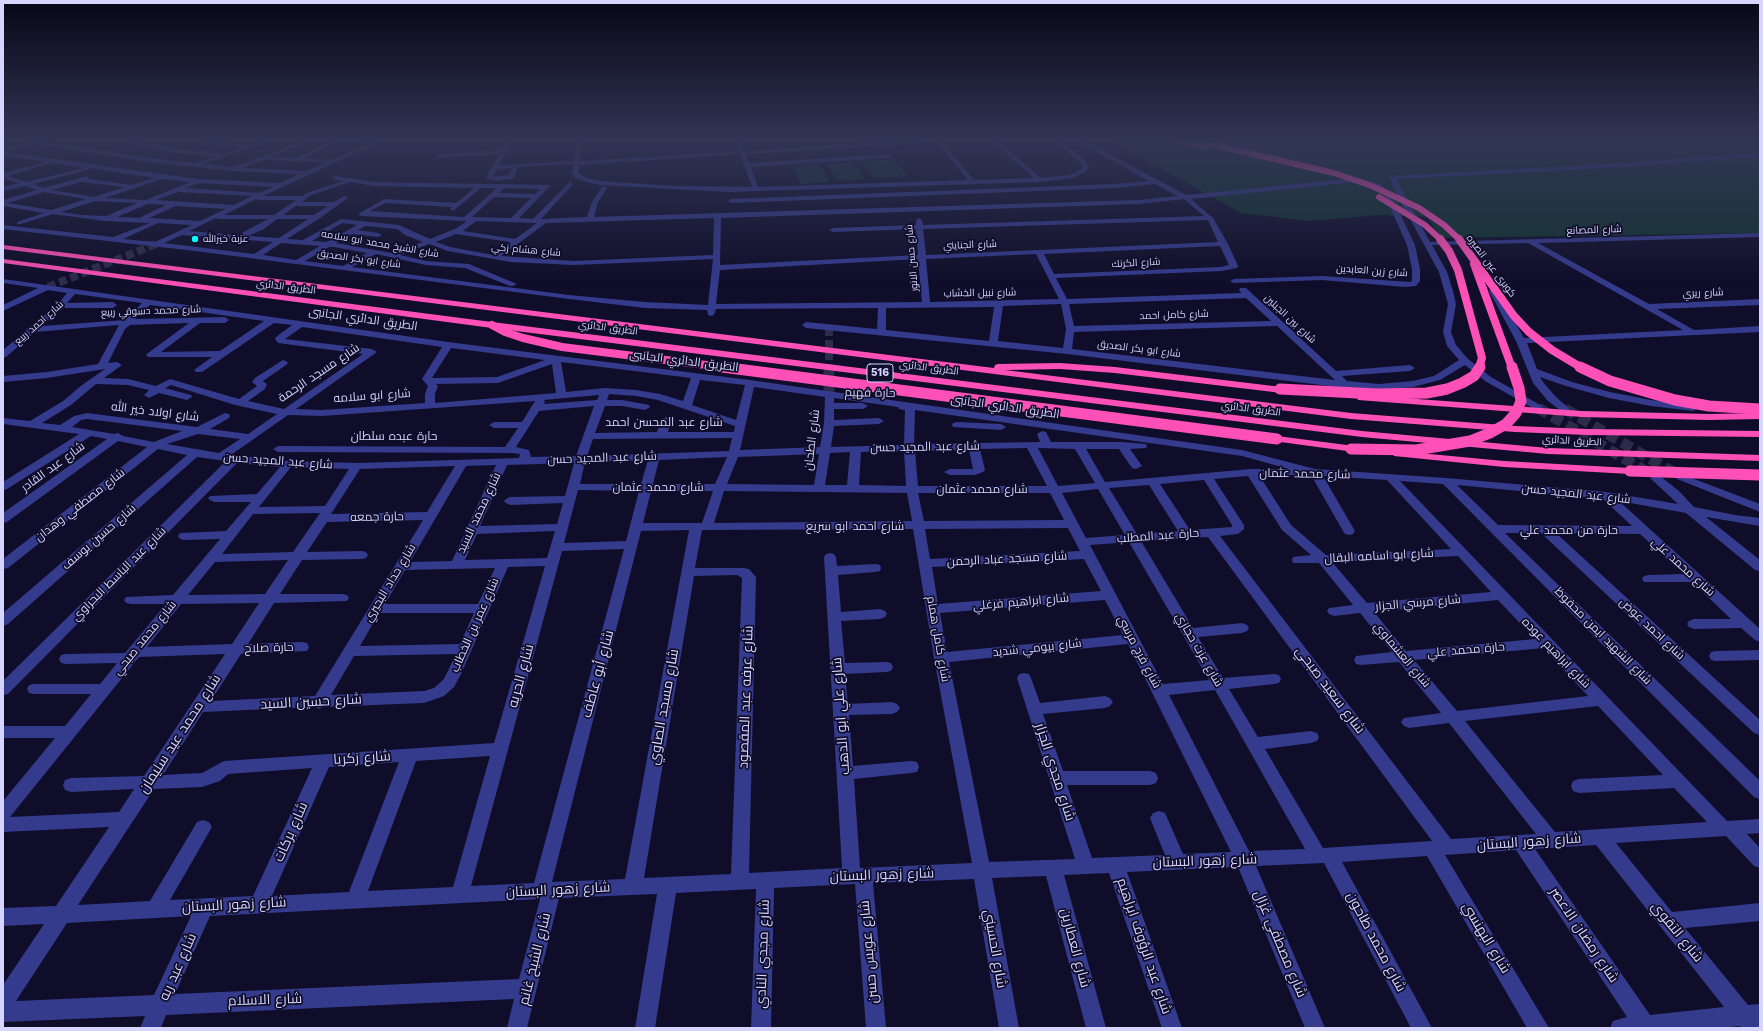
<!DOCTYPE html>
<html>
<head>
<meta charset="utf-8">
<style>
  body { margin:0 }
  #map { position:relative; width:1763px; height:1031px; overflow:hidden; background:#0f0d29; font-family:"Work Sans",sans-serif }
  canvas { display:block }
  .frame { position:absolute; inset:0; border:4px solid #d6d5ff; pointer-events:none }
</style>
</head>
<body>
<div id="map">
<canvas width="1763" height="1031"></canvas>
<div class="frame"></div>
</div>
<script>
const ctx = document.querySelector('canvas').getContext('2d');
ctx.lineJoin = 'round';
function fill(path, color) { ctx.fillStyle = color; ctx.fill(path, 'evenodd'); }
const toPath = rows => new Path2D(rows.map(r => 'M' + r).join(''));
function strokePath(path, color, width, dash) { ctx.strokeStyle = color; ctx.lineWidth = width; ctx.lineCap = dash ? 'butt' : 'round'; ctx.setLineDash(dash || []); ctx.stroke(path); }
function drawText(font, color, halo, rows, align = 'center') {
  ctx.font = font + ' "Work Sans",Cairo,sans-serif'; ctx.lineWidth = 3.5; ctx.setLineDash([]); ctx.textBaseline = 'middle'; ctx.strokeStyle = halo; ctx.fillStyle = color; for (const [text, x, y, turn = 0] of rows) {
    ctx.save(); ctx.translate(x, y); ctx.rotate((+turn || 0) * Math.PI / 180); ctx.textAlign = isNaN(turn) ? turn : align; if (halo) ctx.strokeText(text, 0, 0); ctx.fillText(text, 0, 0); ctx.restore();
  }
}
fill(toPath([
  [1112,141,1760,141,1760,233,1441,238,1427,217,1378,215,1309,221,1241,213],
  [892,159,908,176,874,178,860,161],
  [852,162,865,179,838,181,826,164],
  [819,164,830,182,801,184,792,166]
]), '#10332e');
strokePath(toPath([
  [48,287,156,244],
  [829,328,829,368]
]), '#2d2b49', 8, [8, 4]);
strokePath(toPath([
  [829,367,829,395],
  [1538,408,1649,473],
  [1565,409,1676,474]
]), '#2d2b49', 11, [11, 5.5]);
fill(toPath([
  [35,141,46,141,44,142,150,158,196,163,216,156,179,153,115,141,130,141,179,149,224,154,242,147,199,144,196,142,210,141,248,145,261,141,270,141,204,164,233,167,304,141,313,141,273,156,296,158,330,141,382,141,263,196,302,196,307,193,343,181,333,179,333,177,335,176,374,182,549,185,549,187,519,218,533,219,570,182,572,183,572,185,541,219,587,217,592,202,602,187,604,186,607,188,598,202,594,217,1138,200,1177,196,1155,184,1115,188,731,203,728,201,731,199,1115,184,1149,181,1077,141,1085,141,1186,195,1356,178,1381,184,1391,195,1415,245,1420,269,1420,281,1416,286,1405,287,1322,280,1234,283,1230,281,1234,279,1322,276,1411,282,1412,280,1412,269,1407,245,1385,196,1377,186,1356,182,1191,199,1213,218,1228,244,1238,266,1237,268,1221,271,1056,278,1067,299,1241,293,1239,290,1240,288,1246,288,1336,371,1410,365,1415,368,1410,371,1342,376,1347,381,1379,384,1413,381,1434,376,1459,360,1447,346,1443,332,1448,304,1439,272,1397,195,1389,177,1390,176,1593,165,1760,153,1760,157,1593,169,1396,179,1430,242,1760,233,1760,237,1538,243,1649,304,1760,299,1760,305,1657,309,1694,330,1760,326,1760,332,1527,343,1537,369,1572,382,1610,392,1651,400,1693,405,1698,408,1693,411,1651,406,1609,398,1566,386,1540,377,1543,382,1556,397,1570,409,1565,412,1561,411,1548,401,1533,383,1516,341,1489,291,1490,289,1496,289,1524,338,1683,330,1528,243,1432,245,1447,272,1453,291,1456,304,1451,332,1456,345,1468,359,1491,377,1542,406,1543,408,1538,411,1485,381,1465,365,1440,380,1413,387,1379,390,1346,388,1067,354,806,328,802,325,806,322,877,329,878,308,716,309,714,315,711,316,708,315,707,310,645,308,569,299,195,251,3,229,3,225,113,237,150,223,105,221,53,214,21,224,17,224,17,222,44,213,3,206,3,200,37,190,25,186,3,191,3,187,19,183,3,178,3,173,45,162,3,156,3,149,35,141],
  [337,142,369,144,331,160,304,158,337,142],
  [36,144,150,162,231,171,299,174,280,183,198,179,4,152,36,144],
  [267,159,270,160,324,163,307,171,242,168,267,159],
  [51,163,84,168,26,182,8,176,51,163],
  [88,168,154,178,131,185,89,179,89,177,87,176,43,188,33,184,88,170,88,168],
  [162,179,190,182,146,200,105,198,162,179],
  [81,182,124,187,94,197,52,190,81,182],
  [350,182,374,186,474,188,456,203,384,199,358,214,361,216,467,221,457,228,430,239,399,225,341,219,303,240,287,239,320,218,349,197,344,196,334,202,302,202,311,195,350,182],
  [199,183,273,187,259,193,186,188,199,183],
  [481,188,497,188,464,217,370,211,385,203,452,207,450,209,453,211,481,188],
  [504,188,541,189,535,194,499,193,504,188],
  [44,192,86,199,52,210,8,203,44,192],
  [178,192,179,192,252,196,234,205,156,200,178,192],
  [494,197,531,198,511,218,472,217,494,197],
  [256,199,258,200,296,200,274,215,224,215,256,199],
  [1184,199,1204,216,923,225,922,220,919,218,916,220,916,225,833,228,829,230,833,232,916,229,918,255,720,265,721,218,1138,204,1184,199],
  [95,201,96,201,137,203,106,216,82,215,61,212,95,201],
  [148,204,166,205,139,218,117,217,148,204],
  [176,206,226,209,200,221,149,218,176,206],
  [296,206,328,206,314,215,283,215,296,206],
  [216,218,219,219,268,219,238,235,189,231,216,218],
  [714,218,713,255,574,261,501,256,546,223,714,218],
  [277,219,308,219,279,238,248,236,264,229,277,219],
  [1208,220,1218,242,926,255,923,229,1208,220],
  [476,221,535,223,537,223,515,239,463,231,476,221],
  [158,223,192,225,155,242,123,239,158,223],
  [342,223,357,225,327,242,312,241,342,223],
  [366,226,397,229,405,235,423,242,391,253,336,243,352,234,378,237,382,235,378,233,358,230,366,226],
  [456,234,510,242,493,255,450,247,436,242,456,234],
  [182,235,273,242,254,254,164,243,182,235],
  [281,243,320,246,296,260,263,255,281,243],
  [429,244,448,251,511,262,574,265,713,259,708,305,645,302,569,295,352,267,376,254,426,265,465,268,510,286,513,286,517,284,469,264,426,261,400,255,429,244],
  [1220,246,1229,265,1221,267,1054,274,1044,254,1220,246],
  [329,247,334,247,367,253,343,266,305,261,329,247],
  [1036,254,1059,299,930,302,926,259,1036,254],
  [918,259,922,302,716,304,720,270,918,259],
  [1246,298,1271,321,1074,326,1069,304,1246,298],
  [1061,304,1066,329,1063,348,998,341,1003,306,1061,304],
  [994,307,989,341,886,330,886,308,994,307],
  [1277,326,1335,380,1072,349,1074,332,1277,326],
  [506,141,512,141,499,165,574,161,576,141,582,141,579,161,739,151,735,141,741,141,745,151,894,141,928,141,925,143,746,154,749,163,889,154,892,156,889,158,751,167,758,187,968,180,936,141,942,141,974,180,1034,178,992,141,999,141,1041,178,1070,175,1083,168,1081,163,1054,141,1061,141,1086,161,1089,168,1085,172,1073,178,1040,182,728,192,600,185,582,181,576,178,572,173,573,165,566,164,518,167,514,178,496,181,486,178,499,154,439,158,436,156,439,154,501,150,506,141],
  [740,154,752,187,674,186,600,181,586,178,578,173,579,165,740,154],
  [512,168,509,175,493,177,497,169,512,168],
  [3,279,448,342,750,380,1242,450,1315,469,1446,478,1606,492,1678,504,1650,478,1656,475,1660,476,1679,491,1694,507,1735,515,1760,518,1760,526,1706,517,1760,560,1760,571,1755,570,1686,513,1619,501,1760,629,1760,642,1755,640,1741,628,1694,629,1689,627,1687,624,1689,621,1694,619,1731,619,1692,582,1644,582,1642,579,1644,576,1649,575,1683,574,1640,534,1556,533,1760,720,1760,735,1754,733,1541,533,1505,533,1760,781,1760,799,1754,797,1443,484,1400,481,1727,821,1760,819,1760,833,1747,834,1760,848,1760,868,1754,866,1726,836,1616,843,1672,912,1760,903,1760,921,1685,928,1748,1005,1760,1004,1760,1028,1741,1028,1740,1026,1723,1028,1610,1028,1613,1021,1627,1017,1516,850,1445,855,1549,1028,1527,1028,1427,856,1342,862,1432,1028,1411,1028,1324,863,1256,866,1325,1028,1305,1028,1238,867,1127,872,1182,1028,1162,1028,1109,873,1064,875,1106,1028,1086,1028,1046,876,992,878,1019,1028,999,1028,974,879,873,883,886,1028,866,1028,855,884,774,888,771,1028,751,1028,756,889,676,893,655,1028,635,1028,657,894,559,898,527,1028,507,1028,514,999,166,1015,161,1028,140,1028,145,1016,3,1022,3,985,44,924,3,926,3,908,56,906,109,827,3,832,3,801,55,738,3,738,3,726,65,726,91,694,34,694,29,693,27,689,29,685,34,684,100,684,117,663,66,664,61,663,59,659,61,655,66,654,125,653,166,604,131,604,126,603,124,600,126,597,173,595,220,539,184,540,180,539,178,536,180,533,226,531,251,502,214,502,210,500,208,498,210,496,257,494,280,467,237,463,8,694,3,695,3,681,226,461,197,457,8,624,3,626,3,613,187,455,158,449,8,568,3,569,3,559,147,447,118,441,7,522,3,523,3,513,107,439,91,436,7,489,3,490,3,482,79,434,3,424,3,418,30,421,63,401,82,385,105,369,47,378,3,382,3,376,47,372,98,364,119,325,35,332,6,357,3,358,3,350,26,331,27,328,30,327,58,304,67,293,48,290,3,311,3,305,38,288,3,283,3,279],
  [75,294,142,303,125,320,42,326,63,308,113,308,117,305,113,302,67,303,75,294],
  [150,305,264,321,220,351,161,352,200,323,225,323,229,320,225,317,135,319,150,305],
  [189,323,148,353,146,355,148,357,212,357,194,370,196,372,202,372,274,323,292,325,276,337,275,339,278,343,363,354,284,409,248,401,265,389,267,384,263,381,286,365,288,363,286,361,283,360,255,378,252,382,257,386,239,399,170,379,156,386,128,379,104,378,122,365,117,362,108,363,125,329,130,325,189,323],
  [302,327,442,347,422,379,428,386,425,394,425,403,322,410,296,409,377,352,372,349,285,339,302,327],
  [451,348,545,360,497,377,432,378,451,348],
  [561,362,691,378,683,401,660,394,636,390,605,388,566,392,561,362],
  [552,364,556,393,435,403,435,394,438,386,436,384,498,383,552,364],
  [700,380,745,385,736,420,692,405,700,380],
  [96,384,128,385,149,390,144,395,149,398,159,393,187,400,192,397,191,395,165,388,171,385,235,405,277,414,248,434,210,429,229,418,230,416,229,414,225,413,197,427,87,413,74,416,60,425,42,423,71,405,96,384],
  [754,387,825,397,824,423,820,447,740,450,754,387],
  [609,394,636,396,658,400,735,426,734,432,668,432,671,420,666,417,661,420,657,432,595,433,605,406,622,406,645,410,650,407,649,405,622,400,607,400,609,394],
  [599,395,597,400,544,404,545,402,544,400,599,395],
  [834,398,898,407,899,409,905,410,904,445,831,447,834,426,879,424,884,421,879,418,834,420,834,409,863,409,868,406,863,403,834,403,834,398],
  [535,401,522,422,494,422,489,425,494,428,518,428,505,447,278,446,273,449,278,452,512,453,520,454,519,458,357,463,288,461,231,455,288,415,322,416,535,401],
  [594,406,576,456,531,457,529,450,516,447,539,411,594,406],
  [915,410,1242,456,1289,469,1251,469,1105,482,1086,449,1119,449,1132,468,1136,469,1142,466,1130,449,1146,448,1147,446,1146,444,1122,442,1051,442,1046,432,1042,431,1037,434,1040,442,914,444,915,410],
  [87,419,182,431,154,442,123,436,118,433,114,434,72,427,81,420,87,419],
  [198,434,240,439,219,453,167,444,198,434],
  [732,438,729,451,587,456,593,439,732,438],
  [1027,448,1047,486,918,486,915,451,969,450,973,469,950,469,944,472,950,475,975,475,983,472,985,470,980,449,1027,448],
  [1038,448,1075,449,1095,483,1058,486,1038,448],
  [904,451,906,486,859,485,861,452,904,451],
  [850,452,847,485,825,485,830,453,850,452],
  [819,454,814,485,727,484,738,457,819,454],
  [727,457,715,484,653,484,659,460,727,457],
  [648,460,641,484,580,484,585,462,648,460],
  [574,463,565,496,510,497,506,499,504,501,506,503,510,505,563,503,557,524,480,526,507,465,574,463],
  [496,465,452,561,410,562,466,466,496,465],
  [455,466,427,512,331,514,360,469,455,466],
  [291,467,349,469,325,506,259,507,291,467],
  [1259,475,1311,475,1343,531,1345,534,1349,535,1353,534,1355,531,1323,476,1387,480,1451,549,1326,555,1291,525,1259,475],
  [1248,476,1282,530,1311,555,1293,557,1292,560,1293,563,1319,563,1353,605,1329,608,1327,611,1329,614,1334,616,1360,613,1392,652,1356,656,1354,660,1356,664,1361,665,1399,662,1441,713,1404,718,1401,722,1404,726,1409,728,1449,723,1536,834,1451,839,1220,536,1238,534,1244,529,1244,525,1214,479,1248,476],
  [1204,480,1232,525,1232,527,1190,530,1160,484,1204,480],
  [1149,485,1178,531,1137,534,1109,488,1149,485],
  [1457,485,1603,499,1632,526,1498,525,1457,485],
  [1098,489,1125,535,1086,538,1062,493,1098,489],
  [578,490,639,491,626,541,564,543,578,490],
  [651,491,713,491,702,523,643,523,651,491],
  [724,491,907,493,912,521,714,523,724,491],
  [918,493,1050,493,1064,520,924,521,918,493],
  [320,513,293,552,222,554,253,514,320,513],
  [423,520,315,696,211,701,241,654,307,651,309,647,307,643,302,642,248,644,274,603,347,601,349,598,347,595,342,594,280,594,302,560,362,559,366,558,368,555,366,552,362,551,307,552,327,522,423,520],
  [1068,528,1080,551,930,559,925,529,1068,528],
  [913,529,934,658,972,863,860,868,854,779,911,773,917,772,919,767,917,762,911,761,853,766,849,715,892,714,897,712,900,708,897,704,892,702,848,704,845,674,886,672,891,671,893,667,891,663,886,662,845,663,841,621,880,619,885,617,887,614,885,611,880,609,841,612,838,575,875,572,880,571,881,568,880,565,875,564,837,566,836,557,834,554,830,553,826,554,824,557,842,868,749,873,756,577,749,569,744,568,695,568,702,530,913,529],
  [689,530,625,879,552,882,641,531,689,530],
  [555,531,547,558,465,560,477,534,555,531],
  [1208,537,1432,841,1323,848,1265,749,1311,743,1317,741,1319,737,1317,733,1311,731,1258,737,1229,689,1274,684,1279,683,1281,679,1279,675,1274,674,1223,678,1198,637,1242,633,1247,631,1249,628,1247,625,1242,623,1193,628,1141,541,1208,537],
  [1129,542,1209,680,1163,684,1090,545,1129,542],
  [624,549,534,883,471,886,562,551,624,549],
  [1458,556,1491,592,1367,603,1332,562,1458,556],
  [1084,559,1101,591,938,604,932,567,1084,559],
  [288,560,265,594,188,595,215,562,288,560],
  [545,566,494,743,224,761,202,773,163,775,203,712,315,707,319,709,324,707,424,703,444,696,454,687,461,674,508,567,545,566],
  [495,568,478,604,385,604,405,570,495,568],
  [694,576,737,575,742,578,731,874,644,878,694,576],
  [1105,600,1123,635,947,652,940,613,1105,600],
  [1498,600,1535,639,1406,651,1374,612,1498,600],
  [259,603,232,644,147,647,181,604,259,603],
  [379,613,474,613,460,644,360,646,379,613],
  [1128,644,1231,852,1183,854,1165,813,1159,811,1153,813,1150,818,1165,855,1092,858,1067,785,1150,785,1156,783,1158,778,1156,773,1150,771,1063,771,1043,714,1105,708,1110,706,1113,702,1110,698,1105,696,1040,703,1031,678,1029,674,1024,673,1019,674,1017,678,1075,859,989,862,949,662,1128,644],
  [1544,648,1588,696,1457,711,1414,660,1544,648],
  [225,654,144,776,71,778,65,780,63,785,65,790,71,792,134,789,119,812,10,817,139,657,225,654],
  [456,654,444,679,434,688,424,691,331,695,354,656,456,654],
  [1215,690,1248,748,1305,849,1249,851,1169,695,1215,690],
  [1598,706,1663,775,1579,779,1573,781,1571,786,1573,791,1579,793,1674,788,1707,822,1555,832,1465,721,1598,706],
  [490,756,453,887,368,891,416,761,490,756],
  [399,762,349,892,272,896,329,767,399,762],
  [312,768,253,896,170,900,212,827,209,822,203,820,197,822,150,901,78,905,154,789,202,787,220,781,228,774,312,768],
  [1596,845,1724,1007,1650,1015,1535,849,1596,845],
  [540,899,519,979,175,994,210,916,540,899],
  [191,916,154,995,16,1001,67,923,191,916],
  [957,422,1001,424,1006,427,1001,430,953,427,952,425,953,423,957,422],
  [1681,474,1760,504,1760,512,1677,479,1675,477,1677,475,1681,474],
  [1760,650,1760,660,1716,661,1711,660,1709,656,1711,652,1716,651,1760,650]
]), '#343a8c');
fill(toPath([
  [3,245,994,368,995,365,998,364,1060,363,1115,367,1290,388,1295,391,1293,393,1290,394,1115,373,1060,369,1005,370,1351,413,1515,426,1588,429,1760,431,1760,437,1588,435,1515,432,1351,419,3,249,3,245],
  [3,259,492,322,1362,431,1548,448,1760,455,1760,461,1548,454,1362,437,492,328,3,263,3,259],
  [1362,395,1582,411,1709,414,1760,413,1760,419,1709,420,1582,417,1358,400,1357,398,1362,395],
  [1277,436,1362,447,1367,450,1362,453,1273,441,1272,439,1277,436],
  [1398,451,1504,461,1630,468,1636,471,1630,474,1504,467,1394,456,1393,454,1398,451]
]), '#ff50b7');
strokePath(toPath([
  [1180,141,1204,147],
  [1197,141,1334,173,1372,186,1419,208,1444,225,1460,240],
  [1379,197,1425,225,1441,240]
]), '#ff50b7', 6);
strokePath(toPath([
  [1440,239,1449,251,1458,270,1482,358,1479,368],
  [1459,239,1514,316,1529,332,1552,350,1582,368],
  [1474,264,1512,368],
  [492,325,505,332,523,338,562,347,730,368]
]), '#ff50b7', 8);
strokePath(toPath([
  [722,367,1277,439],
  [1580,367,1610,381,1675,400,1709,406,1760,409],
  [1280,389,1377,394,1427,393,1447,389,1462,383,1474,376,1480,367],
  [1351,449,1416,450,1470,441,1490,433,1506,424,1516,413,1521,401,1519,388,1512,367],
  [1630,471,1760,475]
]), '#ff50b7', 11);
const sky = ctx.createLinearGradient(0, 0, 0, 286);
sky.addColorStop(0, '#080717');
sky.addColorStop(0.49, '#313554');
sky.addColorStop(1, '#31355400');
ctx.fillStyle = sky;
ctx.fillRect(0, 0, 1763, 286);
for (const [x, y, r, color] of [
  [195,239,4,"#01fffd"]
]) { const dot = new Path2D(); dot.arc(x, y, r, 0, 2 * Math.PI); ctx.fillStyle = color; ctx.fill(dot); strokePath(dot, '#0f0d29', 1.5); }
drawText('10px', '#d6d5ff', '#0f0d29', [
  ["شارع المصانع",1594,230,-2],
  ["شارع الشيخ محمد ابو سلامه",380,244,10],
  ["شارع الجنايني",970,245,-2],
  ["شارع هشام زكي",526,250,5],
  ["شارع حسن الانور",912,258,-95],
  ["شارع ابو بكر الصديق",359,259,8],
  ["شارع الكرنك",1136,263,-3],
  ["كوبرى عين الصيره",1491,266,53],
  ["شارع زين العابدين",1372,271,4],
  ["الطريق الدائري",286,287,7],
  ["شارع نبيل الخشاب",980,293,-1],
  ["شارع ريري",1703,293,-2],
  ["شارع محمد دسوقي ربيع",151,311,-2],
  ["شارع كامل احمد",1174,315,-2],
  ["شارع بين الجبلين",1290,319,43],
  ["شارع احمد ربيع",39,323,-41],
  ["الطريق الدائري",608,328,7],
  ["شارع ابو بكر الصديق",1139,349,7],
  ["الطريق الدائري",929,368,7],
  ["الطريق الدائري",1251,409,7],
  ["الطريق الدائري",1572,441,3]
]);
drawText('10px', '#d6d5ff', '#0f0d29', [
  ["عزبة خيرالله",203,239]
], 'left');
for (const [x, y, w] of [
  [880,373,26]
]) { const box = new Path2D(); box.roundRect(x - w / 2, y - 9, w, 18, 3); ctx.fillStyle = '#0f0d29'; ctx.fill(box); strokePath(box, '#d6d5ff', 1); }
drawText('bold 11px', '#d6d5ff', null, [
  ["516",880,373]
]);
drawText('12px', '#d6d5ff', '#0f0d29', [
  ["الطريق الدائري الجانبى",363,319,8],
  ["الطريق الدائري الجانبى",684,361,7],
  ["شارع مسجد الرحمة",319,373,-34],
  ["حارة فهيم",870,393,1],
  ["شارع ابو سلامه",372,396,-4],
  ["الطريق الدائري الجانبى",1005,407,8],
  ["شارع اولاد خير الله",155,412,7],
  ["شارع عبد المحسن احمد",664,422],
  ["حارة عبده سلطان",394,436],
  ["شارع الطحان",812,440,-83],
  ["شارع عبد المجيد حسن",925,447,-1],
  ["شارع عبد المجيد حسن",602,458,-2],
  ["شارع عبد المجيد حسن",278,461,4],
  ["شارع عبد القادر",53,467,-36],
  ["شارع محمد عثمان",1305,474,1],
  ["شارع محمد عثمان",658,487],
  ["شارع محمد عثمان",982,489],
  ["شارع عبد المجيد حسن",1576,494,6],
  ["شارع مصطفي وهدان",80,505,-38],
  ["شارع محمد السيد",479,513,-65],
  ["حارة جمعه",377,517,-1],
  ["شارع احمد ابو سريع",855,526],
  ["حارة من محمد علي",1569,530],
  ["حارة عبد المطلب",1158,536,-4],
  ["شارع حسين يوسف",99,537,-41],
  ["شارع ابو اسامه البقال",1379,556,-3],
  ["شارع مسجد عباد الرحمن",1007,559,-3],
  ["شارع محمد علي",1683,567,42],
  ["شارع عبد الباسط البحراوي",119,574,-45],
  ["شارع حداد البحيري",390,583,-59],
  ["شارع ابراهيم فرغلي",1021,602,-5],
  ["شارع مرسي الجزار",1418,603,-5],
  ["شارع عمر بن الخطاب",475,625,-66],
  ["شارع احمد عوض",1652,629,43],
  ["شارع الشهيد ايمن محفوظ",1603,636,45],
  ["شارع محمد صبحي",145,638,-51],
  ["شارع كامل همام",938,639,80],
  ["حارة صلاح",269,648,-2],
  ["شارع بيومي شديد",1037,648,-6],
  ["شارع عزت حجازي",1199,650,60],
  ["حارة محمد علي",1466,650,-5],
  ["شارع فرج مرسي",1139,652,62],
  ["شارع ابراهيم عوده",1556,653,46],
  ["شارع العشماوي",1402,655,50]
]);
drawText('14px', '#d6d5ff', '#0f0d29', [
  ["شارع أبو عاطف",598,674,-75],
  ["شارع الحريه",521,676,-75],
  ["شارع سعيد صبحي",1330,690,53],
  ["شارع عرفه عبد المقصود",746,697,-88],
  ["شارع حسين السيد",311,702,-3],
  ["شارع مسجد الصاوي",664,707,-80],
  ["شارع علي ابو الدهب",841,716,-94],
  ["شارع محمد عيد سليمان",180,734,-57],
  ["شارع زكريا",362,758,-4],
  ["شارع مجدي الجزار",1055,772,72],
  ["شارع بركات",291,832,-66],
  ["شارع زهور البستان",1529,842,-4],
  ["شارع زهور البستان",1205,861,-2],
  ["شارع زهور البستان",882,875,-2],
  ["شارع زهور البستان",558,890,-3],
  ["شارع زهور البستان",234,905,-3],
  ["شارع التقوي",1677,932,51],
  ["شارع رمضان الاعصر",1584,935,56],
  ["شارع البهنسي",1486,938,59],
  ["شارع محمد طاحون",1376,942,62],
  ["شارع مصطفي غزال",1280,944,67],
  ["شارع عبد الرؤوف ابراهيم",1144,946,71],
  ["شارع العطارين",1075,948,75],
  ["شارع الحسيني",995,949,80],
  ["شارع عويس حسن",869,952,-95],
  ["شارع مجدي النادي",763,954,-88],
  ["شارع الشيخ غانم",535,959,-76],
  ["شارع عبد ربه",178,967,-66],
  ["شارع الاسلام",265,1000,-2]
]);
</script>
</body>
</html>
